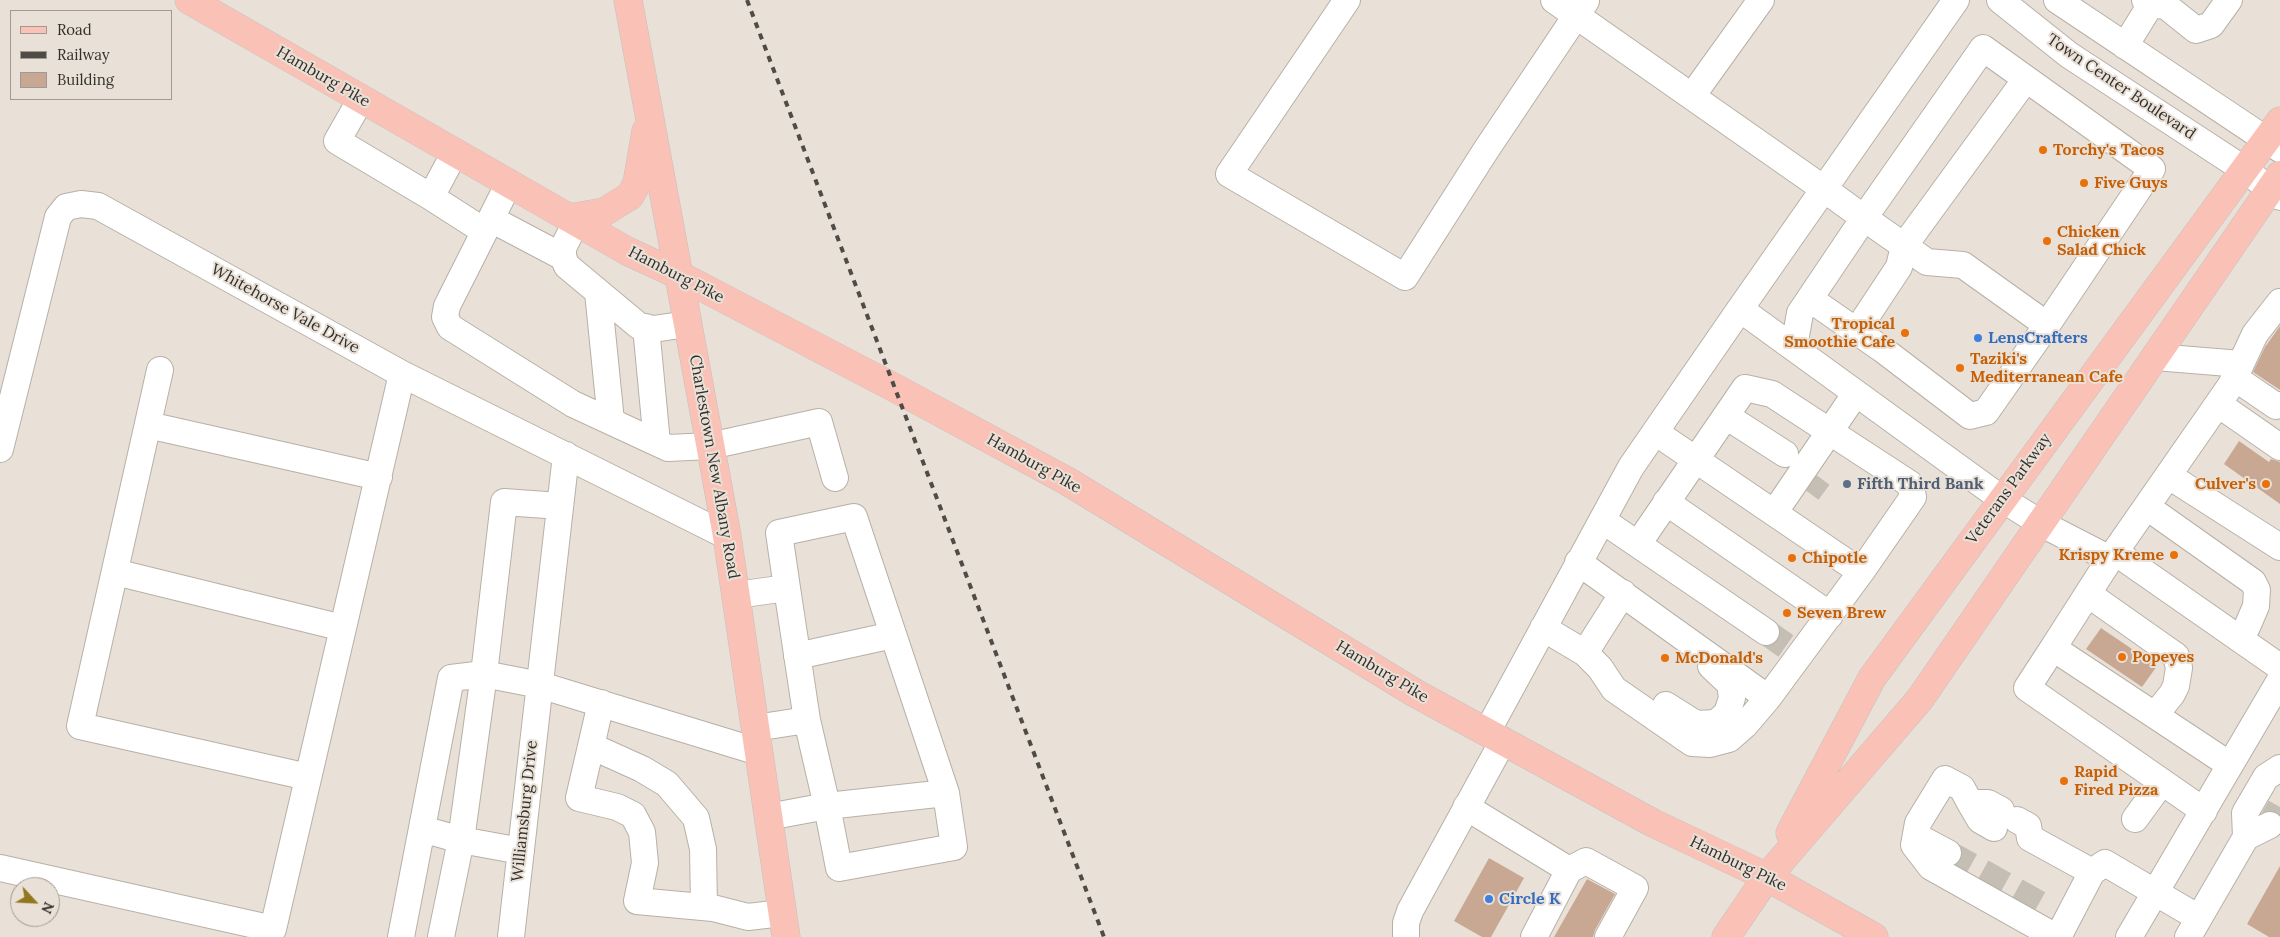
<!DOCTYPE html>
<html>
<head>
<meta charset="utf-8">
<style>
  body { margin:0 }
  #map { position:relative; width:2280px; height:937px; overflow:hidden; background:#e9e1d7; font-family:Lora,serif }
  canvas { display:block }
  .legend { position:absolute; left:10px; top:10px; width:162px; height:90px; box-sizing:border-box; background:#e9e1d7; border:1px solid #a09a93; margin:0; padding:6px 9px; list-style:none; font-size:15px; color:#33302c }
  .legend li { display:flex; align-items:center; gap:10px; height:25px }
  .legend b { width:25px; border:1px solid #a09a93 }
  .north { position:absolute; left:10px; top:877px; width:50px; height:50px; box-sizing:border-box; background:#e9e1d7; border:1px solid #a09a93; border-radius:50%; rotate:115deg; font-size:14px; font-weight:700; line-height:20px; text-align:center; color:#33302c }
  .north::after { content:''; display:block; margin:auto; width:18px; height:22px; background:#93771e; clip-path:polygon(50% 0,100% 100%,50% 72%,0 100%) }
</style>
</head>
<body>
<div id="map">
<canvas width="2280" height="937"></canvas>
<ul class="legend">
<li><b style="height:6px;background:#fac2b6"></b>Road</li>
<li><b style="height:6px;background:#4f4b47"></b>Railway</li>
<li><b style="height:14px;background:#c9a893"></b>Building</li>
</ul>
<div class="north">N</div>
</div>
<script>
const ctx = document.querySelector('canvas').getContext('2d');
ctx.lineJoin = 'round';
function fill(path, color) { ctx.fillStyle = color; ctx.fill(path, 'evenodd'); }
const toPath = rows => new Path2D(rows.map(r => 'M' + r).join(''));
function strokePath(path, color, width, dash) { ctx.strokeStyle = color; ctx.lineWidth = width; ctx.lineCap = dash ? 'butt' : 'round'; ctx.setLineDash(dash || []); ctx.stroke(path); }
function drawText(font, color, halo, rows, align = 'center') {
  ctx.font = font + ' Lora,serif'; ctx.lineWidth = 4; ctx.setLineDash([]); ctx.textBaseline = 'middle'; ctx.strokeStyle = halo; ctx.fillStyle = color; for (const [text, x, y, turn = 0] of rows) {
    ctx.save(); ctx.translate(x, y); ctx.rotate((+turn || 0) * Math.PI / 180); ctx.textAlign = isNaN(turn) ? turn : align; if (halo) ctx.strokeText(text, 0, 0); ctx.fillText(text, 0, 0); ctx.restore();
  }
}
fill(toPath([
  [2280,326,2280,390,2253,372,2265,347],
  [2239,441,2269,462,2271,459,2280,462,2280,504,2224,464],
  [2101,628,2157,666,2142,687,2086,649],
  [1489,858,1524,878,1491,937,1482,937,1454,921],
  [2280,866,2280,937,2269,937,2247,924],
  [1587,879,1615,894,1595,930,1593,937,1554,937]
]), '#c9a893');
strokePath(toPath([
  [1808,492,1819,477],
  [1766,632,1786,646],
  [2270,825,2280,807],
  [1948,853,2047,908]
]), '#c5beb5', 26, [26, 13]);
const minor = toPath([
  [1347,0,1229,174,1405,277,1486,150,1586,1],
  [1554,0,1824,189,1864,218,1927,262,1963,265,2047,325,2152,169,1983,48,1864,218,1800,313,1794,347],
  [1956,0,1740,309,2002,499,2042,524,2110,559,2231,385,2255,334,2280,302],
  [2000,0,2069,55,2245,170,2280,197],
  [2057,0,2280,149],
  [2145,0,2151,4,2166,6,2196,30,2211,25,2229,0],
  [2125,46,2151,4],
  [1692,96,1761,0],
  [361,99,337,141,431,197,455,152],
  [509,183,447,306,445,317,450,327,573,404,668,448,710,446,819,422,835,478],
  [431,197,484,231],
  [491,219,563,257],
  [576,222,563,248,563,257,567,266,639,326,653,329,688,324],
  [598,292,611,421],
  [1810,299,1882,349,1970,416,1986,412,2047,325],
  [646,327,657,443],
  [1856,332,1899,267,1904,246,2026,79],
  [2155,357,2241,364],
  [160,370,80,726,308,777],
  [2235,378,2276,406,2280,405],
  [2218,404,2280,447],
  [1726,416,1785,454],
  [148,425,379,477],
  [1655,432,1861,572,1768,698],
  [0,449,58,217,66,207,81,204,98,206,402,374,727,536],
  [2169,476,2280,547],
  [1666,502,1830,615],
  [2147,507,2253,582,2257,590,2256,606,2247,627,2238,638],
  [1774,513,1856,393],
  [1602,520,1766,632],
  [1638,544,1745,388,1772,394,1910,484,1913,497,1861,572],
  [2115,552,2280,667],
  [2110,559,2053,648,2230,765],
  [115,572,343,628],
  [787,588,779,533,854,517,946,793],
  [2088,594,2176,656,2179,668,2176,686,2172,694,2155,715],
  [736,595,787,588,807,720,755,728],
  [1543,628,1585,653,1600,668,1614,689,1692,743,1710,744,1729,739,1745,725,1768,698,1578,562],
  [2053,648,2027,688,2204,811],
  [1585,653,1623,593],
  [797,656,893,635],
  [601,703,579,798,617,807,633,815,642,832,645,863,637,901,713,908,748,917,782,913],
  [1666,705,1696,724,1716,723,1727,713,1732,698,1730,684,1711,666],
  [1487,732,1631,467,1740,309],
  [591,746,642,769,667,784,696,818,703,849,704,907],
  [1970,803,1980,820,1994,828],
  [1466,807,1569,870,1534,937],
  [2001,810,1988,803,1970,803,1962,788,1945,779,1918,823,1914,845,1931,867,2056,937],
  [768,817,827,806,839,868,954,847,946,793,827,806,807,720],
  [2135,819,2162,782],
  [2017,820,2028,826,2030,838,2092,872],
  [422,829,461,840,484,674,540,685,759,752],
  [1916,836,1948,853],
  [2246,837,2270,825],
  [0,868,273,929,402,374],
  [1569,870,1586,861,1635,888,1608,937],
  [401,937,451,678,484,674,504,502,560,506],
  [441,937,461,840,521,851],
  [511,937,566,455],
  [1406,937,1406,923,1410,911,1503,741],
  [2058,937,2092,872,2105,863,2199,918,2246,837,2245,813,2266,777,2280,768],
  [2129,937,2280,680],
  [2188,937,2199,918]
]);
const major = toPath([
  [189,0,627,251,679,275,895,388,1067,481,1415,693,1653,823,1767,877,1874,937],
  [628,0,727,536,786,937],
  [569,218,604,212,630,196,637,183,646,131],
  [1790,833,1872,678,2280,121],
  [1726,937,1767,877,1920,699,2280,175]
]);
strokePath(minor, '#b7b0a6', 28);
strokePath(major, '#c2c1c0', 29);
strokePath(minor, '#fff', 26);
strokePath(major, '#fac2b6', 28);
strokePath(toPath([
  [747,0,1104,937]
]), '#4f4b47', 4, [6, 6]);
for (const [x, y, r, color] of [
  [2043,150,5,"#e8710a"],
  [2084,183,5,"#e8710a"],
  [2047,241,5,"#e8710a"],
  [1905,333,5,"#e8710a"],
  [1978,338,5,"#3f7fe0"],
  [1960,368,5,"#e8710a"],
  [1847,484,5,"#5c6f8a"],
  [2266,484,5,"#e8710a"],
  [2174,555,5,"#e8710a"],
  [1792,558,5,"#e8710a"],
  [1787,613,5,"#e8710a"],
  [2122,657,5,"#e8710a"],
  [1665,658,5,"#e8710a"],
  [2064,781,5,"#e8710a"],
  [1489,899,5,"#3f7fe0"]
]) { const dot = new Path2D(); dot.arc(x, y, r, 0, 2 * Math.PI); ctx.fillStyle = color; ctx.fill(dot); strokePath(dot, '#e9e1d7', 2); }
drawText('16px', '#33302c', '#e9e1d7', [
  ["Hamburg Pike",323,77,30],
  ["Town Center Boulevard",2121,87,34],
  ["Hamburg Pike",676,275,27],
  ["Whitehorse Vale Drive",285,309,29],
  ["Hamburg Pike",1034,464,29],
  ["Charlestown New Albany Road",714,467,80],
  ["Veterans Parkway",2009,489,-54],
  ["Hamburg Pike",1382,672,31],
  ["Williamsburg Drive",525,811,-84],
  ["Hamburg Pike",1738,864,26]
]);
drawText('bold 16px', '#c56008', '#e9e1d7', [
  ["Torchy's Tacos",2053,150],
  ["Five Guys",2094,183],
  ["Chicken",2057,232],
  ["Salad Chick",2057,250],
  ["Tropical",1895,324,"right"],
  ["Smoothie Cafe",1895,342,"right"],
  ["Taziki's",1970,359],
  ["Mediterranean Cafe",1970,377],
  ["Culver's",2256,484,"right"],
  ["Krispy Kreme",2164,555,"right"],
  ["Chipotle",1802,558],
  ["Seven Brew",1797,613],
  ["Popeyes",2132,657],
  ["McDonald's",1675,658],
  ["Rapid",2074,772],
  ["Fired Pizza",2074,790]
], 'left');
drawText('bold 16px', '#366cbe', '#e9e1d7', [
  ["LensCrafters",1988,338],
  ["Circle K",1499,899]
], 'left');
drawText('bold 16px', '#4e5e75', '#e9e1d7', [
  ["Fifth Third Bank",1857,484]
], 'left');
</script>
</body>
</html>
